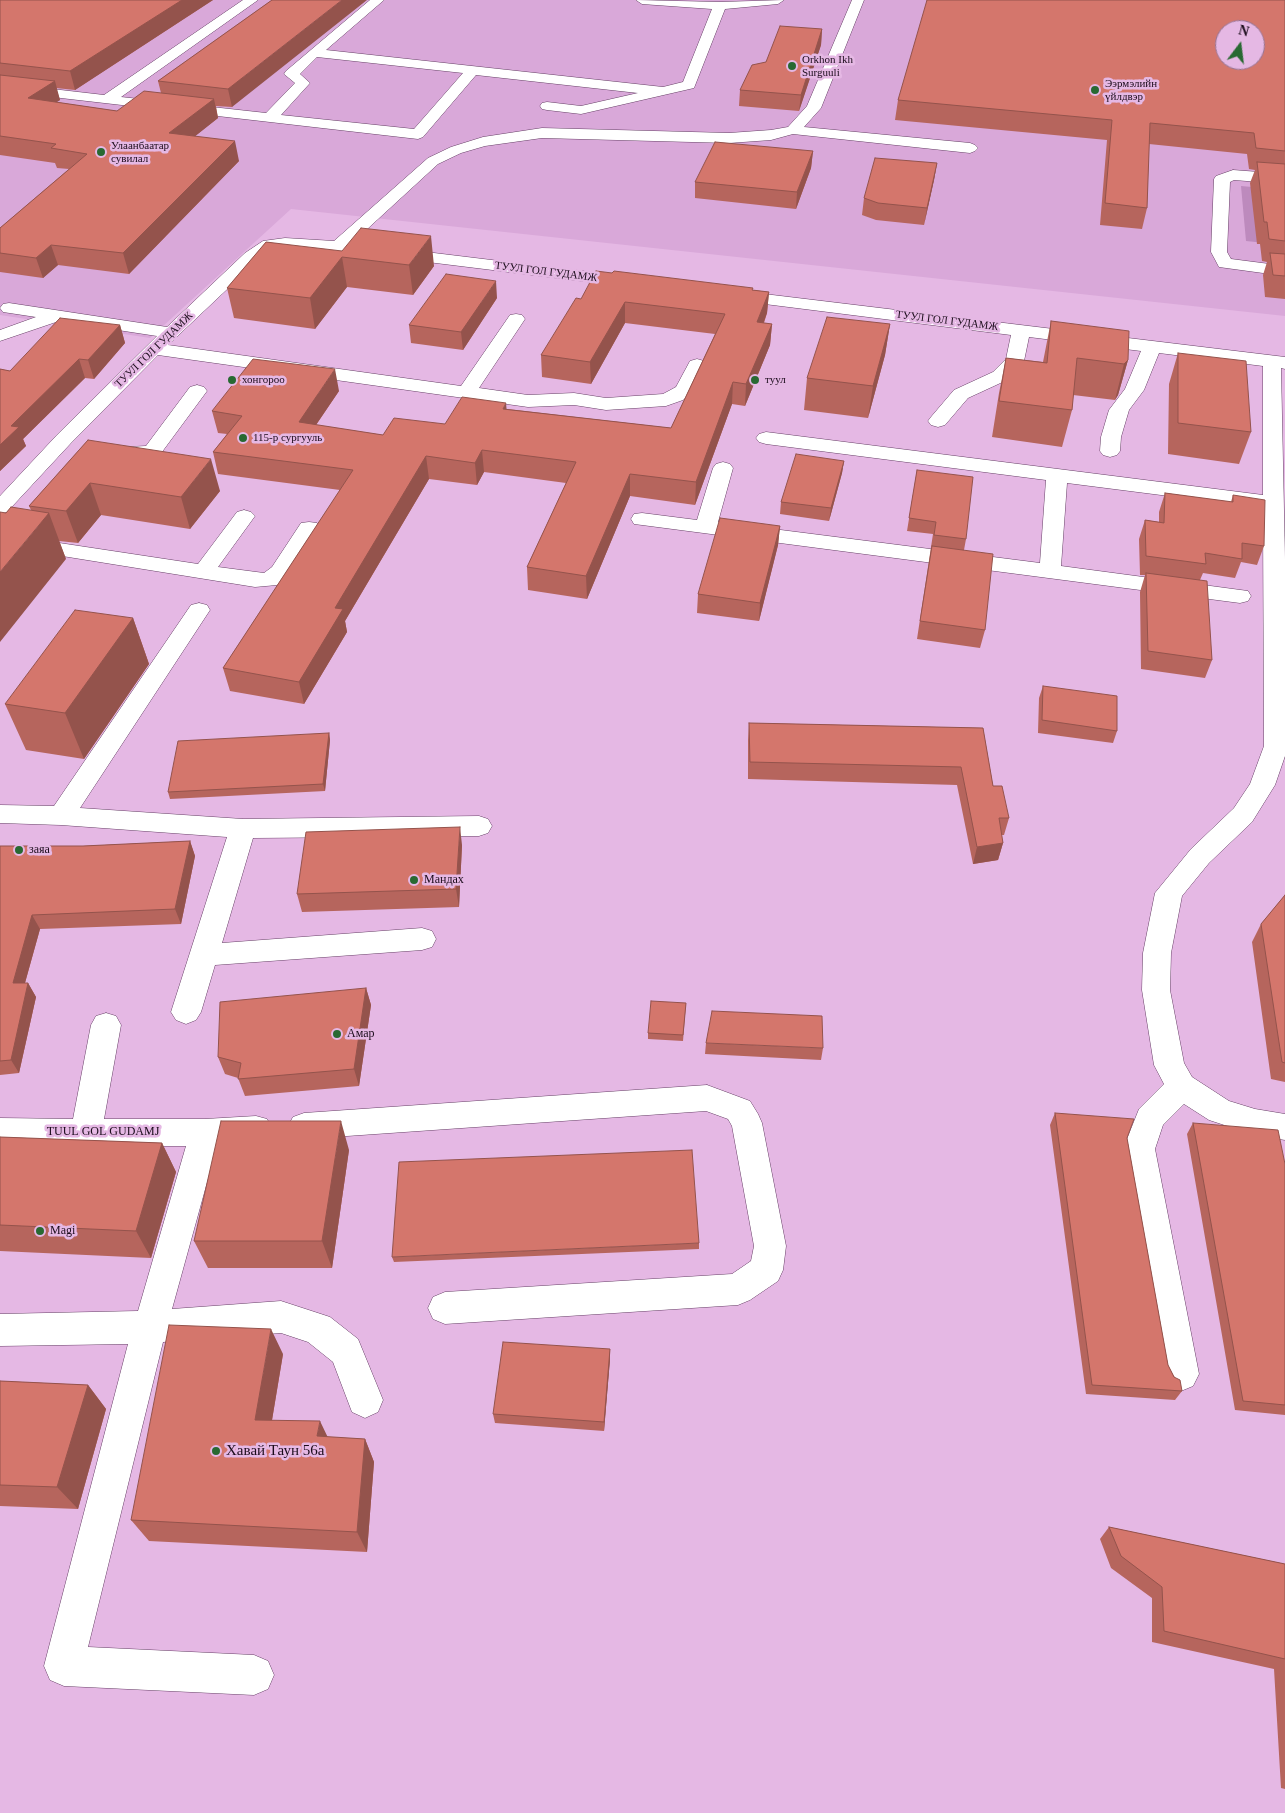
<!DOCTYPE html>
<html>
<head>
<meta charset="utf-8">
<style>
  body { margin:0 }
  #map { position:relative; width:1285px; height:1813px; overflow:hidden; background:#e5b8e4; font-family:Georgia,serif }
  canvas { display:block }
  .north { position:absolute; left:1215px; top:20px; width:50px; height:50px; box-sizing:border-box; background:#e5b8e4; border:1px solid #947394; border-radius:50%; rotate:15deg; font-size:14px; font-weight:700; line-height:20px; text-align:center; color:#1b0c1b }
  .north::after { content:''; display:block; margin:auto; width:18px; height:22px; background:#286932; clip-path:polygon(50% 0,100% 100%,50% 72%,0 100%) }
</style>
</head>
<body>
<div id="map">
<canvas width="1285" height="1813"></canvas>
<div class="north">N</div>
</div>
<script>
const ctx = document.querySelector('canvas').getContext('2d');
ctx.lineJoin = 'round';
function fill(path, color) { ctx.fillStyle = color; ctx.fill(path, 'evenodd'); }
const toPath = rows => new Path2D(rows.map(r => 'M' + r).join(''));
function strokePath(path, color, width, dash) { ctx.strokeStyle = color; ctx.lineWidth = width; ctx.lineCap = dash ? 'butt' : 'round'; ctx.setLineDash(dash || []); ctx.stroke(path); }
function drawText(font, color, halo, rows, align = 'center') {
  ctx.font = font + ' Georgia,serif'; ctx.lineWidth = 5; ctx.setLineDash([]); ctx.textBaseline = 'middle'; ctx.strokeStyle = halo; ctx.fillStyle = color; for (const [text, x, y, turn = 0] of rows) {
    ctx.save(); ctx.translate(x, y); ctx.rotate((+turn || 0) * Math.PI / 180); ctx.textAlign = isNaN(turn) ? turn : align; if (halo) ctx.strokeText(text, 0, 0); ctx.fillText(text, 0, 0); ctx.restore();
  }
}
fill(toPath([
  [0,0,1285,0,1285,316,291,209,150,338,0,315],
  [1225,30,1255,30,1255,60,1225,60]
]), '#d9a8d9');
fill(toPath([
  [1241,186,1285,190,1285,245,1246,241]
]), '#bd8abd');
const minor = toPath([
  [243,0,258,0,121,97,266,113,295,83,284,74,286,71,370,0,384,0,326,50,663,87,683,82,712,9,642,4,636,0,720,2,784,0,778,4,725,9,694,88,581,114,547,110,542,109,540,106,542,103,547,102,581,106,638,93,476,75,423,137,418,139,0,91,0,83,104,95,243,0],
  [317,57,463,73,414,129,281,115,310,83,300,74,317,57],
  [852,0,864,0,821,108,804,127,970,143,975,145,978,148,975,151,970,153,793,134,771,140,729,143,542,138,485,146,461,153,438,164,352,243,631,277,637,278,640,282,637,286,631,287,338,251,285,248,274,249,257,261,168,345,461,386,510,315,516,314,522,315,525,319,479,388,528,395,574,393,606,398,663,394,676,387,690,361,697,359,704,361,706,365,694,390,683,400,666,406,606,410,574,405,528,407,158,355,71,443,7,512,0,514,0,496,57,435,157,336,59,321,0,341,0,330,36,317,3,312,0,308,3,304,9,303,167,327,245,253,263,241,285,238,334,241,428,158,451,147,483,137,542,128,729,133,771,130,788,127,807,106,852,0],
  [1233,170,1285,174,1285,184,1234,180,1230,182,1227,252,1231,259,1285,266,1285,276,1219,267,1211,252,1214,179,1216,176,1233,170],
  [731,290,1285,357,1285,369,1281,368,1285,559,1285,756,1275,785,1252,822,1209,863,1182,896,1171,953,1170,990,1184,1063,1192,1077,1229,1101,1255,1109,1285,1114,1285,1140,1255,1135,1209,1120,1184,1104,1163,1125,1155,1149,1199,1374,1193,1386,1181,1391,1169,1386,1163,1374,1123,1149,1139,1109,1164,1084,1154,1065,1142,990,1143,953,1155,893,1191,849,1234,808,1250,784,1264,746,1263,508,1067,483,1061,566,1248,591,1251,596,1248,601,1240,603,642,525,634,524,631,519,634,514,642,513,697,520,713,468,716,464,723,462,730,464,733,468,718,522,1040,563,1046,480,766,444,759,442,756,438,759,434,766,432,1263,495,1263,366,1159,353,1144,390,1129,410,1121,437,1120,451,1117,455,1110,457,1103,455,1100,451,1101,437,1109,410,1125,389,1141,351,1029,337,1024,361,1007,380,968,398,945,425,938,427,931,425,928,421,931,417,954,390,993,372,1006,359,1011,335,725,299,722,295,725,291,731,290],
  [197,385,204,387,207,391,159,456,152,458,110,456,107,452,110,448,146,446,190,387,197,385],
  [244,510,251,512,255,516,218,567,264,573,272,567,301,523,309,522,317,523,320,528,288,577,277,585,255,587,0,546,0,534,198,564,237,512,244,510],
  [199,603,207,605,210,610,80,808,243,819,479,816,488,819,492,826,488,833,479,836,253,838,222,943,422,928,432,931,436,939,432,947,422,950,215,965,201,1012,196,1020,186,1024,176,1020,171,1012,227,837,61,825,0,823,0,805,54,806,191,605,199,603],
  [106,1013,116,1016,121,1025,104,1119,205,1119,256,1116,267,1119,272,1129,267,1139,256,1142,217,1146,172,1309,281,1301,330,1317,358,1339,383,1400,378,1412,365,1418,352,1412,333,1362,308,1342,281,1333,163,1342,88,1647,254,1655,268,1661,274,1675,268,1689,254,1695,64,1686,50,1680,44,1666,128,1344,0,1346,0,1314,138,1311,186,1146,0,1146,0,1118,73,1119,91,1025,96,1016,106,1013],
  [707,1085,750,1101,758,1114,762,1123,786,1246,783,1270,778,1281,750,1300,738,1305,445,1324,433,1319,428,1308,433,1297,445,1292,732,1274,751,1261,754,1246,732,1126,728,1119,706,1111,304,1139,293,1135,288,1126,293,1117,304,1113,707,1085]
]);
strokePath(minor, '#674167', 1);
fill(minor, '#fff');
fill(toPath([
  [0,0,213,0,75,90,56,88,60,100,56,102,117,111,161,93,158,81,272,0,232,107,216,106,218,118,195,136,239,161,129,274,58,265,43,278,0,272,0,228,69,169,57,168,55,163,0,155],
  [1285,0,1285,299,1265,297,1263,275,1267,262,1262,261,1260,244,1257,244,1250,183,1255,170,1249,169,1247,154,1149,144,1147,208,1142,229,1100,225,1107,140,895,120,898,100],
  [822,29,821,45,799,111,739,106,740,90,766,62],
  [813,151,811,168,796,209,695,198,695,182],
  [937,163,934,180,924,225,876,220,862,215,864,198],
  [266,242,434,266,413,295,347,287,315,329,234,318,227,288],
  [753,290,769,292,767,313,764,323,772,324,770,345,745,406,732,404,695,505,630,496,587,599,528,590,527,567,566,483,484,472,477,485,429,479,345,621,347,632,304,704,230,691,223,668,340,490,218,474,213,452,227,434,218,433,212,411,339,391,316,425,383,435,445,424,507,409,671,428,715,334,625,323,591,384,542,377,541,355,581,299],
  [497,298,463,350,411,343,409,325],
  [1051,321,1128,360,1118,395,1115,400,1073,395,1072,410,1062,447,992,437,999,393,1006,358,1043,362],
  [890,324,885,355,868,418,804,410,807,378],
  [120,325,125,343,94,379,85,378,23,439,26,446,0,471,0,369,10,371],
  [1178,353,1251,432,1239,464,1168,454,1169,384],
  [88,440,220,491,190,529,101,515,78,543,59,541,66,559,31,510,29,506],
  [844,461,842,473,829,521,780,514,781,502],
  [917,470,966,539,964,550,985,630,980,648,917,639,933,534,907,531],
  [1165,493,1231,502,1233,495,1264,546,1257,565,1241,562,1235,578,1203,573,1200,580,1212,660,1205,678,1141,669,1140,592,1145,575,1140,575,1139,539,1145,520,1159,522,1159,512],
  [780,526,778,545,759,621,697,613,698,594],
  [133,618,149,664,84,759,26,750,5,704],
  [1043,686,1117,731,1113,743,1038,733,1039,698],
  [749,723,983,728,993,786,1009,818,1004,835,1001,835,1003,843,998,860,973,864,957,785,748,779,748,740],
  [329,733,330,740,325,791,170,799,168,792],
  [190,841,195,856,181,924,40,929,25,983,28,983,36,997,19,1073,0,1075,0,846,83,846],
  [462,845,459,907,302,912,297,894],
  [1285,895,1285,1082,1271,1079,1252,942,1261,924],
  [366,988,371,1005,359,1086,245,1096,238,1078,225,1074,218,1057],
  [686,1003,683,1041,648,1039,648,1033],
  [706,1043,823,1048,821,1060,705,1054],
  [1055,1113,1127,1138,1168,1365,1182,1391,1175,1400,1086,1394,1050,1125],
  [1193,1123,1285,1164,1285,1415,1235,1410,1187,1134],
  [0,1137,162,1143,176,1172,151,1258,0,1251],
  [349,1150,332,1268,208,1268,194,1241],
  [699,1243,699,1249,394,1262,392,1257],
  [610,1349,610,1359,604,1431,495,1423,493,1414],
  [283,1354,272,1420,328,1437,365,1439,374,1462,367,1552,149,1541,131,1520],
  [0,1381,88,1385,106,1409,78,1509,0,1506],
  [1109,1527,1285,1564,1285,1789,1281,1788,1274,1669,1152,1642,1152,1598,1111,1568,1100,1539]
]), '#b6655d');
fill(toPath([
  [182,0,213,0,75,90,70,71],
  [342,0,367,0,232,107,228,89],
  [822,29,821,45,799,111,801,95],
  [55,81,60,100,34,117,28,98],
  [214,99,218,118,174,153,169,133],
  [235,141,239,161,129,274,123,253],
  [813,151,811,168,796,209,797,192],
  [937,163,934,180,924,225,927,208],
  [431,236,434,266,413,295,409,265],
  [51,245,58,265,43,278,36,258],
  [342,257,347,287,315,329,310,298],
  [496,281,497,298,463,350,461,332],
  [769,292,767,313,756,343,757,322],
  [625,302,625,323,591,384,590,362],
  [772,324,770,345,745,406,746,384],
  [890,324,885,355,868,418,873,386],
  [120,325,125,343,94,379,88,360],
  [79,359,85,378,23,439,26,446,0,471,0,445,11,426],
  [1128,360,1118,395,1115,400,1124,364],
  [335,369,339,391,303,444,299,422],
  [733,382,732,404,695,505,696,482],
  [506,403,508,425,503,409],
  [482,450,484,472,477,485,475,463],
  [426,456,429,479,345,621,347,632,304,704,299,682,335,608],
  [211,459,220,491,190,529,181,497],
  [844,461,842,473,829,521,831,508],
  [630,474,630,496,587,599,586,576],
  [90,483,101,515,78,543,66,511],
  [49,513,66,559,0,642,0,572],
  [780,526,778,545,759,621,760,603],
  [133,618,149,664,84,759,65,713],
  [329,733,330,740,325,791,323,784],
  [460,827,462,845,459,907,456,889],
  [190,841,195,856,181,924,175,909],
  [1003,843,998,860,973,864,977,847],
  [32,915,40,929,21,997,13,983],
  [28,983,36,997,19,1073,11,1060],
  [366,988,371,1005,359,1086,354,1069],
  [341,1121,349,1150,332,1268,322,1241],
  [162,1143,176,1172,151,1258,136,1231],
  [271,1329,283,1354,268,1444,255,1420],
  [610,1349,610,1359,604,1431,604,1422],
  [88,1385,106,1409,78,1509,57,1487],
  [320,1421,331,1444,317,1436],
  [365,1439,374,1462,367,1552,357,1532]
]), '#94534c');
const building = toPath([
  [0,0,182,0,70,71,0,63,0,0],
  [272,0,342,0,228,89,158,81,272,0],
  [927,0,1285,0,1285,151,1256,148,1254,133,1150,123,1147,208,1105,203,1112,120,898,100,927,0],
  [1225,30,1255,30,1255,60,1225,60,1225,30],
  [780,26,822,29,801,95,740,90,752,65,766,62,780,26],
  [0,75,55,81,28,98,117,111,144,91,214,99,169,133,235,141,123,253,51,245,36,258,0,253,0,228,87,154,51,148,56,144,0,136,0,75],
  [715,142,813,151,797,192,695,182,715,142],
  [875,158,937,163,927,208,878,203,864,198,875,158],
  [1257,162,1285,164,1285,241,1269,239,1267,222,1264,222,1257,162],
  [361,228,431,236,409,265,342,257,310,298,227,288,266,242,342,251,361,228],
  [1270,253,1285,254,1285,276,1273,275,1270,253],
  [596,271,612,273,614,271,753,288,752,290,769,292,757,322,772,324,746,384,733,382,696,482,630,474,586,576,527,567,576,462,482,450,475,463,426,456,335,608,343,609,299,682,223,668,353,470,213,452,242,416,212,411,253,359,335,369,299,422,383,435,394,418,445,424,462,397,506,403,503,409,671,428,725,314,625,302,590,362,541,355,576,298,581,299,596,271],
  [446,274,496,281,461,332,409,325,446,274],
  [827,317,890,324,873,386,807,378,827,317],
  [60,318,120,325,88,360,79,359,11,426,19,427,0,445,0,369,10,371,60,318],
  [1051,321,1129,331,1128,360,1124,364,1077,358,1072,410,999,401,1006,358,1047,363,1051,321],
  [1178,353,1246,361,1251,432,1178,423,1178,353],
  [88,440,211,459,181,497,90,483,66,511,29,506,88,440],
  [796,454,844,461,831,508,781,502,796,454],
  [917,470,973,477,966,539,934,535,936,522,909,518,917,470],
  [1165,493,1233,502,1233,495,1265,500,1264,546,1242,543,1242,559,1205,553,1206,564,1146,556,1145,520,1164,523,1165,493],
  [11,507,49,513,0,572,0,512,6,513,11,507],
  [720,518,780,526,760,603,698,594,720,518],
  [932,546,993,554,985,630,920,621,932,546],
  [1146,573,1207,581,1212,660,1148,651,1146,573],
  [75,610,133,618,65,713,5,704,75,610],
  [1043,686,1117,696,1117,731,1042,720,1043,686],
  [749,723,983,728,993,786,1002,786,1009,818,999,818,1003,843,977,847,961,767,750,762,749,723],
  [329,733,323,784,168,792,178,741,329,733],
  [460,827,456,889,297,894,306,832,460,827],
  [190,841,175,909,32,915,13,983,28,983,11,1060,0,1061,0,846,83,846,190,841],
  [1285,895,1285,1063,1282,1062,1261,924,1285,895],
  [366,988,354,1069,238,1079,241,1063,218,1057,220,1002,366,988],
  [651,1001,686,1003,683,1035,648,1033,651,1001],
  [712,1011,822,1016,823,1048,706,1043,712,1011],
  [1055,1113,1134,1119,1127,1138,1168,1365,1174,1377,1180,1380,1182,1391,1092,1385,1055,1113],
  [221,1121,341,1121,322,1241,194,1241,221,1121],
  [1193,1123,1278,1130,1285,1164,1285,1405,1243,1401,1193,1123],
  [0,1137,162,1143,136,1231,0,1225,0,1137],
  [692,1150,699,1243,392,1257,399,1162,692,1150],
  [169,1325,271,1329,255,1420,320,1421,317,1436,365,1439,357,1532,131,1520,169,1325],
  [503,1342,610,1349,604,1422,493,1414,503,1342],
  [0,1381,88,1385,57,1487,0,1485,0,1381],
  [1109,1527,1285,1564,1285,1659,1164,1631,1162,1587,1121,1556,1109,1527]
]);
fill(building, '#d4766c');
strokePath(building, '#94534c', 1);
for (const [x, y, r, color] of [
  [792,66,5,"#286932"],
  [1095,90,5,"#286932"],
  [101,152,5,"#286932"],
  [232,380,5,"#286932"],
  [755,380,5,"#286932"],
  [243,438,5,"#286932"],
  [19,850,5,"#286932"],
  [414,880,5,"#286932"],
  [337,1034,5,"#286932"],
  [40,1231,5,"#286932"],
  [216,1451,5,"#286932"]
]) { const dot = new Path2D(); dot.arc(x, y, r, 0, 2 * Math.PI); ctx.fillStyle = color; ctx.fill(dot); strokePath(dot, '#e5b8e4', 2); }
drawText('11px', '#1b0c1b', '#e5b8e4', [
  ["Orkhon Ikh",802,60],
  ["Surguuli",802,73],
  ["Ээрмэлийн",1105,84],
  ["үйлдвэр",1105,97],
  ["Улаанбаатар",111,146],
  ["сувилал",111,159],
  ["хонгороо",242,380],
  ["туул",765,380],
  ["115-р сургууль",253,438]
], 'left');
drawText('11px', '#1b0c1b', '#e5b8e4', [
  ["ТУУЛ ГОЛ ГУДАМЖ",546,272,7],
  ["ТУУЛ ГОЛ ГУДАМЖ",947,321,7],
  ["ТУУЛ ГОЛ ГУДАМЖ",154,350,-44]
]);
drawText('12px', '#1b0c1b', '#e5b8e4', [
  ["заяа",29,850],
  ["Мандах",424,880],
  ["Амар",347,1034],
  ["Magi",50,1231]
], 'left');
drawText('12px', '#1b0c1b', '#e5b8e4', [
  ["TUUL GOL GUDAMJ",103,1132]
]);
drawText('15px', '#1b0c1b', '#e5b8e4', [
  ["Хавай Таун 56а",226,1451]
], 'left');
</script>
</body>
</html>
